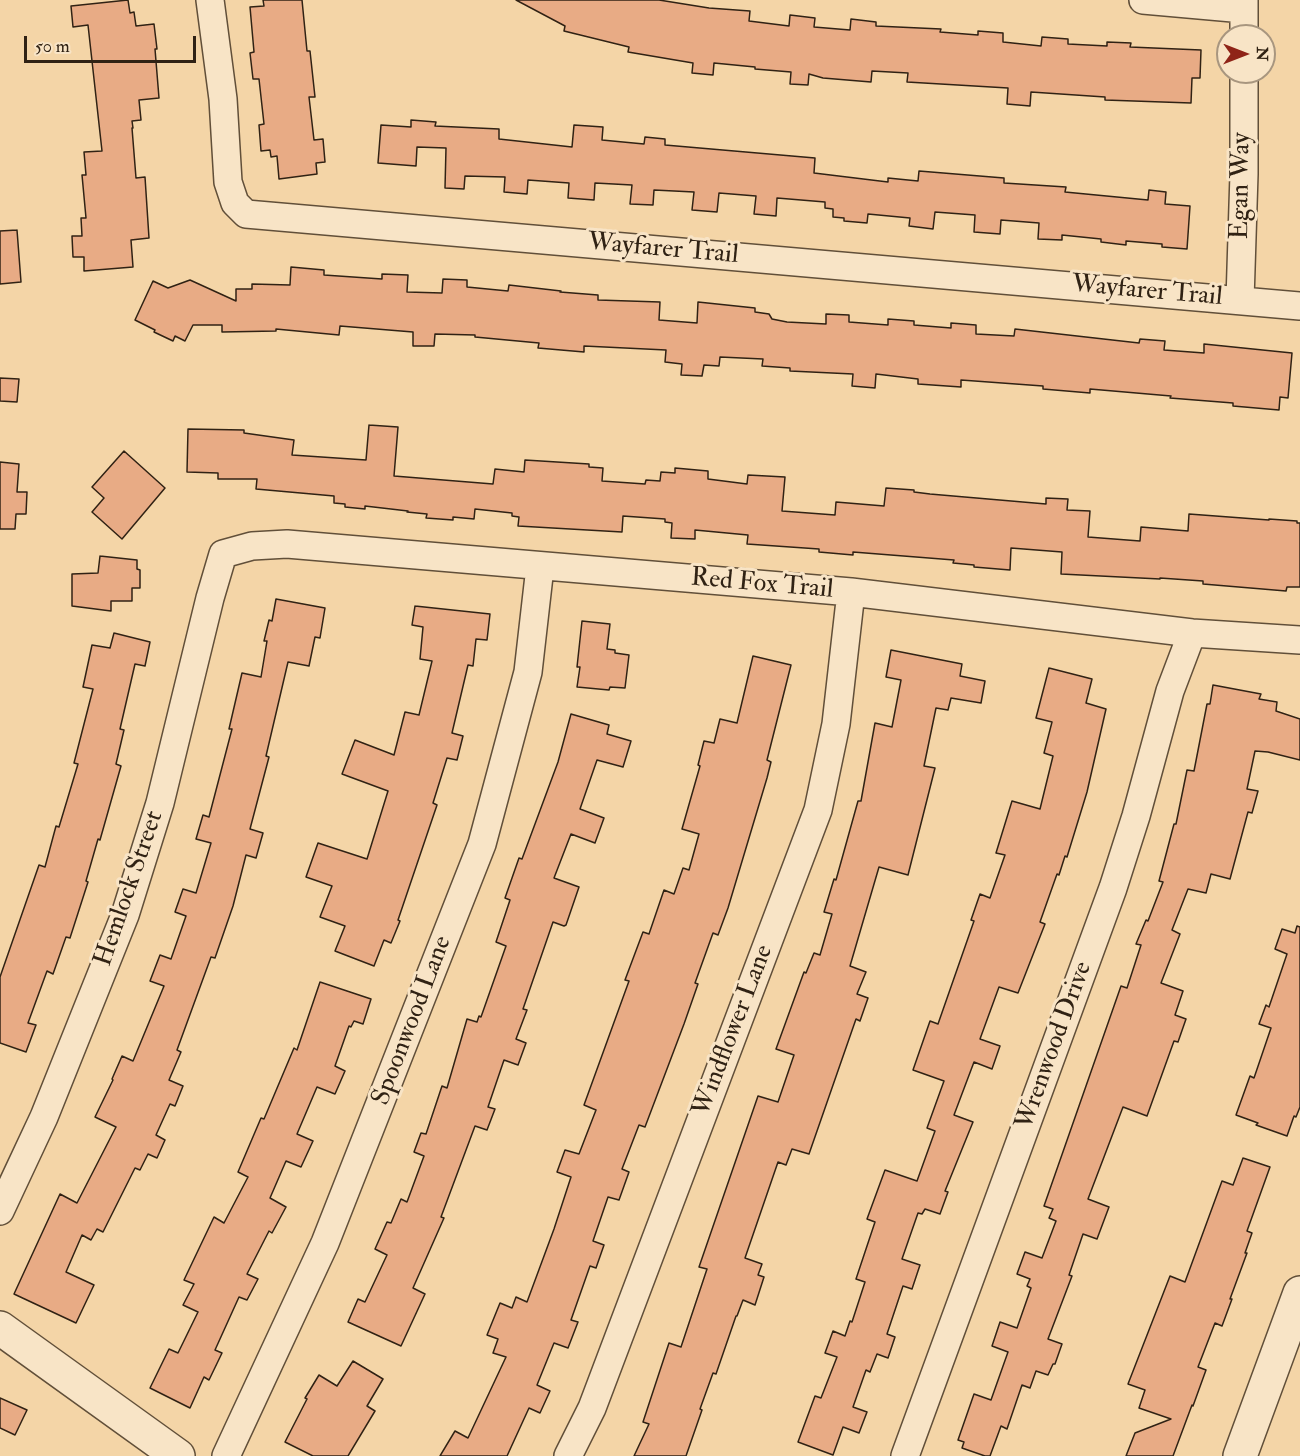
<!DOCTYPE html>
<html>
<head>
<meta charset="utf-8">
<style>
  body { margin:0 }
  #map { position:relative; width:1300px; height:1456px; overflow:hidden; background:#f4d5a7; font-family:"IM FELL Double Pica",serif }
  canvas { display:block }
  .north { position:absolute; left:1216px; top:24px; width:60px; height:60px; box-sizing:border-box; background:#f8e4c6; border:2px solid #a8967f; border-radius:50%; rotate:90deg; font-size:16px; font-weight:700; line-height:24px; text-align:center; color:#302214 }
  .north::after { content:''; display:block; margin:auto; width:21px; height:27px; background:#8f2418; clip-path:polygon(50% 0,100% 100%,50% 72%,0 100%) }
  .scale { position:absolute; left:24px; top:36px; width:172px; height:27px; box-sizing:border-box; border:3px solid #302214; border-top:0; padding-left:8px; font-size:18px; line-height:21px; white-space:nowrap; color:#302214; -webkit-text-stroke:4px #f8e4c6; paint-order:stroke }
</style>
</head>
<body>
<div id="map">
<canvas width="1300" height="1456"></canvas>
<div class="north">N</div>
<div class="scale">50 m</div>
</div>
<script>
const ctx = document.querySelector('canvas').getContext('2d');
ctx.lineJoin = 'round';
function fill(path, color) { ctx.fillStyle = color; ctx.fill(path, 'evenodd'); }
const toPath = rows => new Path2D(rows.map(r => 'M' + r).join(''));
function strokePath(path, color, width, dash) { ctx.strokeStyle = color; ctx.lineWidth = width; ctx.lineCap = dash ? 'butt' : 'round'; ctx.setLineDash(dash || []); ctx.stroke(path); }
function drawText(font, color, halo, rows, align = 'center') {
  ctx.font = font + ' "IM FELL Double Pica",serif'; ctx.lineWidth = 6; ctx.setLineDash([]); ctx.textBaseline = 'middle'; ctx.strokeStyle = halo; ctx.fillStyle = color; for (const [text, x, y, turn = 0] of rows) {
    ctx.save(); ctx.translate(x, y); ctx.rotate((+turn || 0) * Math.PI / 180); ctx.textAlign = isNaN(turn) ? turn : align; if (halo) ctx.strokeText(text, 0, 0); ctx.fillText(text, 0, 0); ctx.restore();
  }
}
const building = toPath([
  [128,0,130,13,134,12,136,26,154,24,157,49,155,49,159,98,139,100,141,120,132,121,133,128,132,128,136,178,145,177,149,238,131,240,133,267,84,271,84,257,73,257,72,236,82,236,81,218,86,218,82,175,86,175,84,152,102,151,88,25,73,27,71,6,128,0],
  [263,0,302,0,307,51,310,51,315,97,309,97,314,140,323,139,325,162,316,163,317,174,279,179,277,156,271,157,270,150,261,151,259,125,264,124,259,79,253,79,250,53,254,52,250,7,264,6,263,0],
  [516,0,659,0,709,8,750,11,749,21,789,26,790,15,815,18,814,27,850,30,851,19,876,22,876,26,941,29,940,32,978,35,978,31,1003,33,1003,42,1041,46,1042,37,1068,39,1068,44,1107,46,1107,42,1131,43,1130,47,1201,50,1200,78,1192,78,1191,103,1105,100,1105,97,1031,92,1030,106,1007,104,1008,88,907,82,908,73,872,71,871,82,823,78,809,74,808,85,790,84,791,72,755,69,755,67,714,63,713,75,692,73,693,63,628,52,629,47,564,31,565,26,516,0],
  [411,120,436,122,435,126,499,129,499,139,572,147,574,125,603,127,602,140,644,144,645,137,665,139,665,145,815,158,814,173,888,182,888,178,918,181,919,171,1004,178,1004,183,1066,187,1065,192,1148,200,1149,190,1166,192,1165,204,1190,206,1187,249,1162,247,1162,244,1126,241,1126,245,1101,242,1101,239,1062,235,1062,240,1038,239,1039,223,1001,220,1000,234,974,232,975,215,935,212,933,229,909,226,910,218,868,214,867,223,844,221,844,218,833,217,833,209,825,208,825,202,777,198,776,216,754,214,756,196,719,193,717,212,692,210,694,192,654,190,653,205,630,204,632,185,595,183,594,200,568,198,569,183,528,180,527,194,504,192,505,177,465,176,464,189,445,188,446,148,417,147,416,166,378,163,381,125,411,127,411,120],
  [17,230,21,282,0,284,0,231,17,230],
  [291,267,324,270,324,275,382,279,382,274,408,275,407,292,442,293,443,279,467,280,467,287,508,291,509,285,561,291,560,292,598,295,598,300,660,302,659,320,697,323,698,302,755,308,755,312,769,314,772,319,787,322,826,324,826,314,849,315,849,322,888,325,888,319,914,321,914,325,951,328,951,323,976,325,976,334,1014,336,1015,329,1139,343,1140,339,1165,341,1164,350,1204,353,1204,344,1292,353,1288,398,1280,397,1279,410,1233,406,1233,403,1170,398,1171,396,1090,389,1090,393,1043,389,1043,386,961,380,961,387,918,384,918,379,876,374,875,388,852,386,853,374,790,371,790,368,762,366,763,359,720,357,719,366,704,365,702,376,681,375,682,364,665,362,666,350,584,346,584,352,538,348,539,343,475,337,475,335,435,334,434,346,413,346,413,332,340,326,339,335,276,329,276,331,222,332,222,325,193,325,185,341,175,336,173,341,154,332,155,330,135,320,153,281,168,288,190,280,236,301,236,289,252,289,252,284,290,285,291,267],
  [0,378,19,379,17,402,0,401,0,378],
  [369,425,398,427,394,476,493,484,495,469,524,472,525,460,589,464,589,467,603,468,602,481,645,484,646,480,660,481,661,472,675,473,675,468,708,471,708,479,747,484,748,475,785,477,782,511,835,515,836,502,884,506,886,488,914,490,914,492,930,494,1046,504,1046,498,1068,499,1067,510,1090,511,1088,537,1140,541,1141,527,1188,531,1189,514,1269,520,1269,519,1297,521,1297,523,1300,523,1300,587,1287,587,1286,591,1203,584,1203,581,1160,578,1160,579,1061,574,1062,552,1011,548,1010,570,974,567,974,565,953,563,954,560,853,552,853,555,819,552,819,549,747,544,748,535,695,530,695,539,671,538,672,523,665,522,665,519,623,516,622,532,518,526,519,517,512,516,512,513,475,509,474,519,453,517,453,520,426,518,427,514,407,512,408,511,365,506,365,509,345,507,345,504,334,503,334,496,256,489,257,479,218,479,218,473,187,472,188,429,244,430,244,433,294,440,292,455,366,460,369,425],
  [124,451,165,488,122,539,92,512,104,498,92,487,124,451],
  [0,462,19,464,17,492,27,492,26,514,16,514,15,529,0,529,0,462],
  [100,556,137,560,137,569,140,570,140,588,132,588,132,601,111,601,111,611,72,606,72,574,98,573,100,556],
  [276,599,325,608,320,638,315,637,309,666,288,662,266,756,269,757,250,829,263,833,256,858,246,855,233,906,215,958,211,957,177,1050,181,1052,169,1080,183,1086,175,1106,170,1104,156,1135,165,1140,157,1158,148,1154,140,1170,135,1168,103,1232,97,1229,91,1240,82,1235,66,1272,94,1285,76,1323,14,1294,60,1194,77,1203,116,1127,95,1117,113,1080,112,1079,122,1056,133,1061,164,986,150,981,160,955,171,959,186,916,175,912,183,889,196,893,211,843,196,839,203,815,209,817,232,729,229,729,242,673,261,677,267,641,264,641,269,620,272,621,276,599],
  [415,606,490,614,487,640,476,639,473,666,468,665,452,733,463,736,457,760,447,758,433,803,437,805,398,920,400,921,391,943,384,940,374,966,335,951,345,926,320,917,332,886,306,877,318,843,367,859,388,791,342,774,355,740,394,755,405,712,419,715,432,661,420,659,423,627,412,625,415,606],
  [582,621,610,624,607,649,615,650,615,653,629,655,625,688,610,687,609,690,577,687,580,667,577,667,582,621],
  [114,633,150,642,145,666,135,664,120,729,124,730,116,764,121,766,100,840,98,839,86,881,88,882,70,938,66,937,53,974,47,971,28,1023,36,1025,26,1052,0,1043,0,977,39,865,45,867,56,826,59,827,78,764,74,763,93,689,83,687,92,645,110,648,114,633],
  [891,650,962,664,960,676,985,681,981,703,951,698,948,710,936,708,924,766,935,768,908,875,879,867,850,966,866,972,857,994,868,998,860,1021,856,1019,809,1154,792,1149,786,1165,778,1162,745,1258,762,1264,758,1275,764,1277,755,1305,743,1300,737,1316,736,1316,716,1374,713,1373,700,1409,702,1410,686,1456,634,1456,649,1424,643,1422,669,1343,681,1347,707,1269,699,1267,758,1096,778,1102,794,1055,776,1049,804,972,806,973,814,953,820,955,832,914,824,912,834,879,836,880,858,801,861,801,875,723,892,727,901,680,886,677,891,650],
  [753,656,791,665,767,760,771,762,767,778,728,908,718,935,713,933,695,983,698,984,684,1024,645,1127,639,1125,622,1169,629,1172,619,1200,608,1197,593,1241,604,1245,596,1268,590,1266,571,1320,578,1322,568,1348,554,1343,537,1385,550,1391,540,1413,529,1408,507,1456,440,1456,455,1431,468,1438,506,1357,493,1353,498,1339,487,1335,500,1303,512,1308,516,1297,527,1302,554,1229,571,1177,557,1172,565,1150,579,1154,596,1110,584,1105,629,981,625,980,643,932,649,934,664,890,674,894,683,868,689,870,699,834,682,829,700,766,698,765,704,741,714,743,720,719,737,723,753,656],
  [1049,668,1092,679,1086,703,1106,709,1087,792,1067,857,1065,856,1059,875,1057,874,1040,922,1045,924,1018,993,999,987,980,1039,1000,1046,992,1069,974,1062,954,1115,973,1122,945,1191,948,1192,940,1214,925,1209,922,1214,918,1213,902,1259,920,1265,912,1289,903,1286,887,1334,895,1337,888,1358,877,1354,870,1372,866,1370,853,1407,867,1412,859,1433,843,1427,833,1455,798,1442,815,1396,821,1398,837,1357,825,1353,833,1331,845,1336,850,1321,852,1322,865,1282,856,1279,875,1222,867,1219,885,1170,917,1181,935,1131,927,1128,944,1081,913,1070,930,1021,938,1024,974,921,971,920,980,894,990,898,1005,855,996,853,1012,801,1040,809,1053,756,1044,753,1052,722,1036,718,1049,668],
  [1213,685,1261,694,1259,699,1277,702,1276,711,1300,719,1300,760,1268,752,1255,751,1247,789,1258,791,1252,813,1248,812,1230,879,1211,874,1206,893,1188,889,1172,930,1180,934,1161,983,1183,991,1175,1015,1186,1019,1178,1042,1174,1041,1147,1116,1123,1107,1088,1199,1109,1207,1097,1239,1083,1234,1069,1275,1072,1276,1048,1339,1062,1344,1055,1364,1053,1364,1048,1375,1036,1371,1030,1388,1022,1385,1007,1429,1001,1426,990,1456,985,1456,962,1448,964,1442,958,1440,974,1394,991,1400,1008,1352,992,1346,1000,1322,1017,1328,1031,1288,1027,1286,1030,1279,1017,1274,1025,1252,1042,1258,1056,1221,1049,1218,1053,1209,1044,1206,1121,986,1127,988,1141,945,1136,944,1146,920,1148,921,1163,882,1159,881,1174,824,1176,824,1187,770,1194,771,1207,704,1210,704,1213,685],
  [571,714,609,725,607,734,631,741,623,767,597,760,580,809,604,818,595,843,571,834,554,878,579,887,566,925,564,926,553,922,523,1009,527,1010,516,1039,526,1043,518,1065,504,1060,488,1107,495,1109,487,1130,475,1126,441,1217,444,1218,413,1288,425,1294,401,1346,348,1322,358,1299,365,1302,387,1255,375,1249,387,1222,391,1223,401,1199,407,1202,424,1156,414,1152,421,1133,426,1134,442,1086,447,1088,467,1019,477,1022,479,1016,481,1017,506,946,496,942,510,900,505,898,519,858,522,859,558,762,571,714],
  [1297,926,1300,927,1300,1107,1296,1117,1294,1116,1287,1136,1256,1125,1258,1123,1236,1115,1250,1076,1254,1078,1271,1028,1259,1024,1266,1005,1269,1007,1287,954,1275,949,1282,929,1295,933,1297,926],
  [320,982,371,999,363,1024,354,1021,351,1027,349,1026,335,1066,345,1071,335,1094,317,1087,297,1134,313,1141,301,1167,286,1161,270,1198,286,1207,272,1233,269,1231,247,1274,258,1279,247,1300,239,1297,215,1350,222,1353,209,1380,204,1377,190,1408,150,1388,169,1349,178,1353,198,1312,183,1305,194,1284,184,1280,214,1217,224,1223,248,1177,238,1172,261,1118,264,1119,294,1048,297,1050,320,982],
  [1243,1158,1270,1167,1247,1231,1252,1233,1245,1253,1247,1253,1230,1299,1232,1299,1222,1326,1215,1323,1198,1367,1206,1370,1193,1406,1192,1405,1173,1456,1126,1456,1135,1433,1171,1419,1139,1408,1145,1390,1128,1384,1170,1276,1185,1282,1222,1181,1233,1185,1243,1158],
  [353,1361,383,1379,367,1406,375,1411,348,1456,313,1456,285,1442,307,1399,305,1398,319,1375,337,1386,353,1361],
  [0,1398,27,1410,15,1435,0,1428,0,1398]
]);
fill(building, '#e8ab85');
strokePath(building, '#302214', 1.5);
const minor = toPath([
  [210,0,223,99,228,182,235,203,246,214,1300,306],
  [1143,0,1244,9],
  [1244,0,1244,36],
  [1240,300,1244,174,1244,72],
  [0,1211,44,1117,125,915,160,803,210,598,223,554,252,546,287,544,851,592,1192,633,1300,640],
  [226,1456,325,1243,482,844,528,672,540,567],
  [568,1456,592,1408,818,810,836,724,851,592],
  [905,1456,1113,888,1136,816,1170,691,1192,633]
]);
const tertiary = toPath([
  [0,1328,178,1456],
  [1240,1456,1300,1293]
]);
strokePath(minor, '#614f39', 30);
strokePath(tertiary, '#614f39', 36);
strokePath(minor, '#f8e4c6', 27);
strokePath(tertiary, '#f8e4c6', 33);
drawText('26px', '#302214', '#f8e4c6', [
  ["Egan Way",1242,186,-89],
  ["Wayfarer Trail",663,250,5],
  ["Wayfarer Trail",1147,292,5],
  ["Red Fox Trail",762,585,5],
  ["Hemlock Street",130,889,-71],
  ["Spoonwood Lane",413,1021,-69],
  ["Windflower Lane",734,1031,-69],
  ["Wrenwood Drive",1055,1046,-70]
]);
</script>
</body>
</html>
